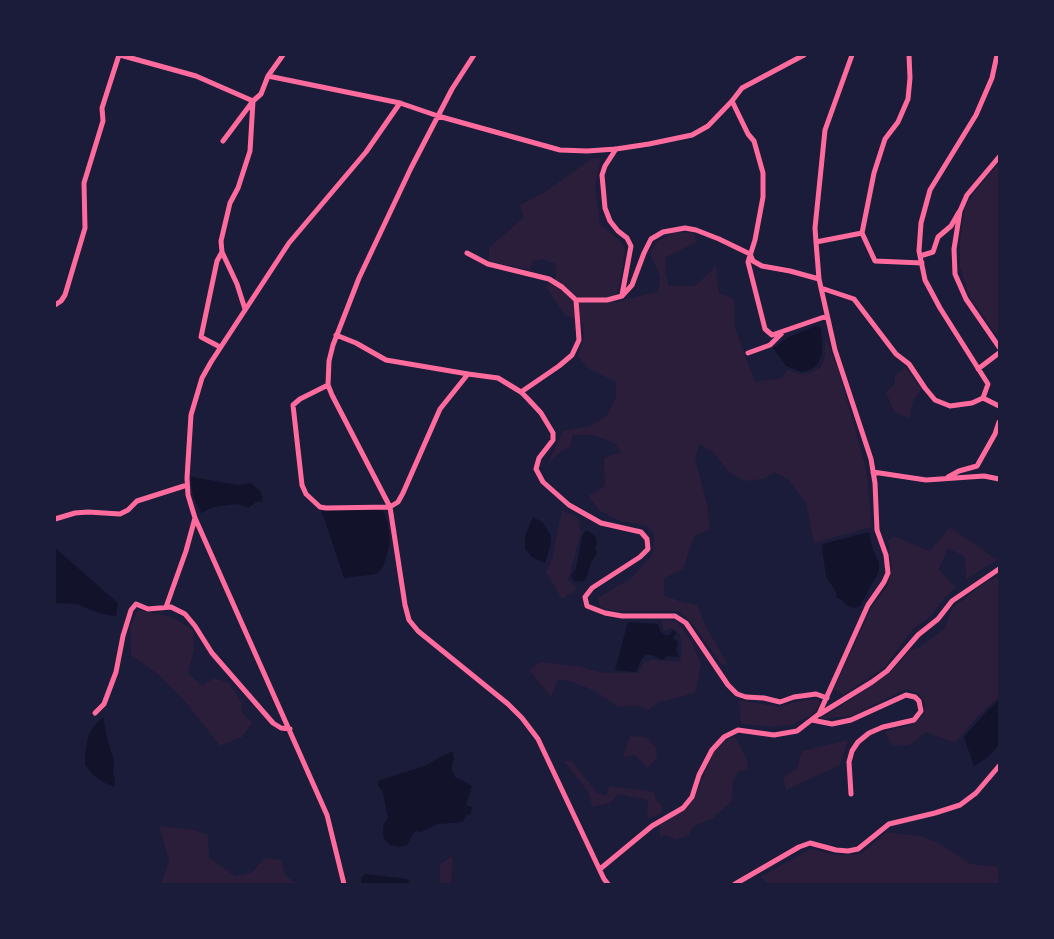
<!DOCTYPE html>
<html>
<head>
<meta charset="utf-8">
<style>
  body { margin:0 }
  #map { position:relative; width:1054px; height:939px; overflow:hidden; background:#1b1b3a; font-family:"Roboto Condensed",sans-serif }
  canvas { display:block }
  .frame { position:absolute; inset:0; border:56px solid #1b1b3a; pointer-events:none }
</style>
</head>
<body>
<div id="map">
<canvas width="1054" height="939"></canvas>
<div class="frame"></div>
</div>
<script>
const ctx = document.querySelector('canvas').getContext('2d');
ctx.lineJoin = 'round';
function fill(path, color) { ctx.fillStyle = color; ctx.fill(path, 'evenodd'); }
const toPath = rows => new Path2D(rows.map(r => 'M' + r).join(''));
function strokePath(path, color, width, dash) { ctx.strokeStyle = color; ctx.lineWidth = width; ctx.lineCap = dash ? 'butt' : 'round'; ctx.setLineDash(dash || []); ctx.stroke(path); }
fill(toPath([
  [601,158,595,185,600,224,619,240,625,249,620,282,614,303,630,298,658,292,660,277,650,253,658,241,676,232,694,233,696,242,666,257,665,271,669,286,695,286,716,266,719,293,734,299,735,328,755,382,782,378,787,370,800,374,811,373,821,367,825,356,825,336,839,372,866,468,872,527,814,543,806,503,788,479,774,472,764,479,744,481,729,472,713,452,699,444,695,459,707,504,710,529,694,537,683,569,664,578,664,595,679,601,697,605,707,629,728,665,721,664,692,623,679,611,616,611,600,607,598,598,631,578,653,554,654,533,647,526,620,521,600,511,588,496,605,486,604,458,621,452,614,443,594,435,573,435,570,447,560,452,547,465,563,431,591,426,607,415,616,398,616,382,588,368,578,356,584,337,583,323,565,315,546,287,556,278,556,264,543,259,533,261,530,270,489,261,489,248,524,217,520,205,545,192,591,159],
  [999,163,999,335,997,335,970,298,960,267,960,239,965,208,972,195],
  [905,367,921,389,913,401,910,418,894,412,886,392,895,384,895,376],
  [562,510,578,518,581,533,568,580,577,589,562,599,546,572,552,559],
  [950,527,997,560,966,579,965,557,948,548,939,569,955,587,942,601,931,616,912,630,885,667,843,695,834,689,871,608,888,585,892,567,888,541,894,536,930,551],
  [999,576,999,697,977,717,955,743,926,732,909,745,893,746,884,732,911,725,924,714,925,702,919,694,906,689,852,716,821,719,891,672,910,650,919,648,945,628,952,608,986,582],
  [138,610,172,617,193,630,194,650,188,673,202,686,214,678,229,683,242,703,241,711,252,723,242,737,220,746,185,701,159,675,131,655,130,627],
  [661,620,676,621,691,640,701,665,695,693,659,702,648,710,636,705,618,707,595,691,570,681,558,680,551,697,529,670,541,662,581,667,604,673,638,673,644,662,651,660,680,661,682,647,679,631,670,628,664,631],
  [819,699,820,704,812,715,793,724,772,727,741,724,739,700,779,707,799,701],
  [630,736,646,737,656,748,657,759,647,768,635,755,623,757],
  [735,737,747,759,748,769,739,771,733,780,732,801,713,818,693,826,689,835,675,840,667,835,660,837,660,825,685,810,695,798,713,753,724,740],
  [848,740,840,765,786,790,783,778,797,768,802,751],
  [564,761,572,761,597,793,606,796,609,786,654,792,656,800,662,806,662,813,647,819,648,800,618,794,610,803,592,807,589,793],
  [159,826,194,830,208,835,209,857,235,876,251,873,265,858,281,860,285,875,296,884,161,884,169,861],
  [887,832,923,837,938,843,971,864,999,867,999,884,769,884,760,877,811,849,834,855,861,854],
  [453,856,451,884,440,884,440,864]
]), '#2a1e3b');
fill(toPath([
  [816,326,821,328,822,347,821,357,818,364,812,369,802,372,786,366,773,348,789,337],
  [192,477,238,485,251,483,261,492,263,501,256,502,248,508,239,504,230,505,214,507,201,513,193,496,191,479],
  [376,509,381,510,384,512,388,525,390,543,383,567,376,574,344,578,325,521,321,511],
  [533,517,543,523,551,536,550,547,545,563,532,557,525,549,525,536],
  [585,531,590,532,596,537,597,544,595,548,597,554,591,562,588,574,584,581,575,582,571,576,576,569,582,537],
  [869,532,872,547,879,563,879,571,860,606,855,608,846,605,842,600,837,598,836,592,826,576,822,549,823,544],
  [55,548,118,603,116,616,101,614,77,604,55,603],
  [628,622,658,624,660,631,665,635,669,635,673,630,676,633,673,638,678,642,676,649,679,657,668,656,662,660,652,655,645,655,641,660,636,672,615,670],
  [999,700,999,745,988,757,974,766,964,737,986,712],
  [103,717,108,742,114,760,113,775,115,779,115,787,105,783,93,775,85,765,85,753,89,734,93,727],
  [453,751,454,760,451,768,455,777,472,786,466,805,472,807,471,814,466,815,463,822,437,824,421,832,415,831,407,845,400,847,390,845,384,839,383,832,384,823,388,818,383,792,378,786,378,781,424,766],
  [365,874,407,879,410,883,409,884,361,884,361,878]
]), '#12122b');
strokePath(toPath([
  [120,55,196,76,253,101,223,141],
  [474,55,452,89,411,168,359,278,333,345,329,361,328,385,332,395,390,507,405,605,409,620,418,631,508,704,522,718,538,739,604,879,608,884],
  [268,76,400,103],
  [732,101,748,134,754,141,763,173,763,197,755,240,748,262,765,329,772,335,827,316],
  [616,149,605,166,602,175,605,208,610,221,618,231,627,238,631,246,622,295],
  [999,157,967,195,960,211,954,249,955,274,966,299,999,347],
  [862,233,874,173,885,139,898,122,908,99,910,78,909,55],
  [816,242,862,233,875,261,922,263],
  [467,253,488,264,549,279,562,287,576,300,579,340,572,355,559,366,521,392],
  [920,256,933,252,938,237,951,226,959,212],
  [821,288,854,299,896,354,909,364,925,388,935,400,950,406,972,403,983,398,988,384,940,308,925,280,919,251,921,223,930,190,976,115,992,78,997,55],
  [576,300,607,300,622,296,632,285,644,253,651,239,663,232,685,228,696,230,719,239,750,254,753,261,762,266,790,271,819,279],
  [55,305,61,301,65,295,85,228,84,183,103,121,102,108,119,55],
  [245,309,237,284,222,252,221,241,230,203,238,188,250,151,253,101,261,94,268,76,283,55],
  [336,335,356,343,386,360,468,374,498,378,521,392,528,399,541,413,553,433,553,440,539,458,536,469,543,482,569,505,601,523,641,532,647,539,648,549,640,557,592,588,585,597,587,606,605,613,622,616,675,616,686,623,728,685,737,694,746,697,764,698,780,702,794,697,816,694,827,698],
  [220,347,201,337,217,261,222,252],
  [748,353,770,345,782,333],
  [978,369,999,353],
  [328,385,300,399,293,405,302,485,306,494,320,507,326,508,390,507,398,502,403,493,440,409,468,374],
  [983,398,999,406],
  [873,472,926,480,984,476,999,479],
  [948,477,959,471,977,466,995,434,999,422],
  [55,519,75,513,88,512,120,514,128,510,137,501,184,486],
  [166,607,186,551,195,518],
  [95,713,104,704,116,672,123,636,131,610,136,604,148,609,171,607,185,614,195,626,212,653,273,723,281,728,290,729],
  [820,714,872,682,887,671,918,635,938,619,952,601,999,569],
  [812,720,832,724,851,720,906,695,915,697,919,701,921,711,914,720,883,727,869,733,858,742,852,751,849,762,851,794],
  [600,869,652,826,683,808,692,797,699,775,712,750,724,737,738,730,774,735,797,731,819,714,868,605,884,582,888,573,886,555,877,530,875,483,871,459,835,350,819,279,816,242,815,228,825,130,852,55],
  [344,884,327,815,195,518,188,495,187,478,191,415,202,378,211,362,289,243,366,152,400,103,438,116,560,150,587,151,616,149,649,144,692,135,708,126,732,101,742,88,804,55],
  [735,884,799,847,810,843,836,850,848,851,858,849,889,824,935,813,960,805,976,793,999,766]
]), '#ff6b9d', 5);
</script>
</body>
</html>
